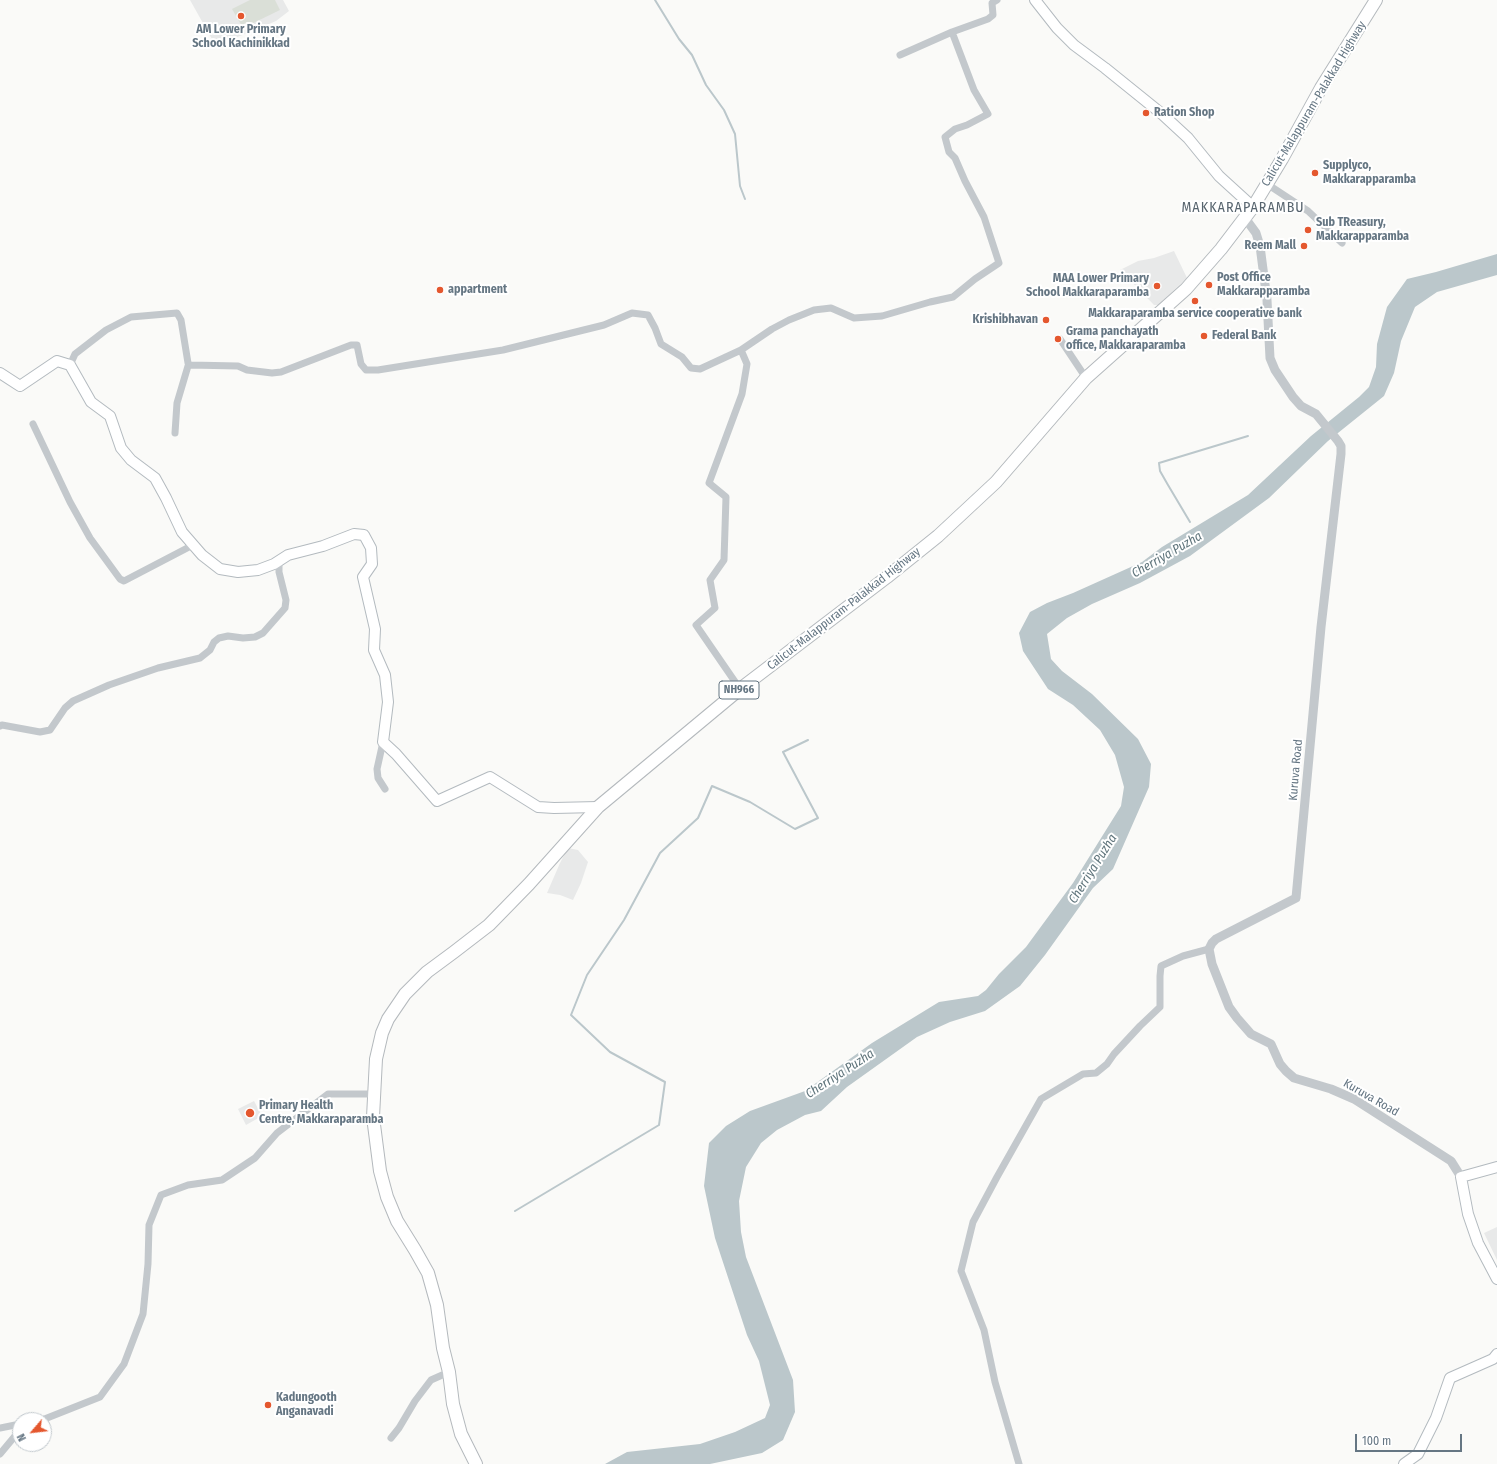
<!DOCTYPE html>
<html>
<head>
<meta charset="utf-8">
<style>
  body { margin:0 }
  #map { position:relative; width:1497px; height:1464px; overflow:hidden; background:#fafaf8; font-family:"Fira Sans Condensed",sans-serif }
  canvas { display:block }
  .north { position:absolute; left:12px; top:1412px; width:40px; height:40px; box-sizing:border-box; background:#fff; border:1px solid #c1c8cd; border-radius:50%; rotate:242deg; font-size:11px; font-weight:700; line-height:16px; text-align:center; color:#657683 }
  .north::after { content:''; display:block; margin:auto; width:14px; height:18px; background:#e4572e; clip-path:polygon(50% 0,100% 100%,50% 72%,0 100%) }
  .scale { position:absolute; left:1355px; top:1434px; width:107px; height:18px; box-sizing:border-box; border:2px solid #657683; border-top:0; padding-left:5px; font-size:12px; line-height:14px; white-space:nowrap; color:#657683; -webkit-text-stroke:3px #fff; paint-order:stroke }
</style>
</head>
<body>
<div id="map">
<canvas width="1497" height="1464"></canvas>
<div class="north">N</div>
<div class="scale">100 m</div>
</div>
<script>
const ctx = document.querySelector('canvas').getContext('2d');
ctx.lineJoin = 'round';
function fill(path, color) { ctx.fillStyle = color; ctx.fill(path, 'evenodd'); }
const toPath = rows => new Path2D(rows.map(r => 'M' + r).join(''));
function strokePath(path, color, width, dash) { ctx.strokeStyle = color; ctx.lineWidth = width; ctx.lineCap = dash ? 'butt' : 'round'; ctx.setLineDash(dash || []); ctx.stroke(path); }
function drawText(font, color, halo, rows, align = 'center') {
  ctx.font = font + ' "Fira Sans Condensed",sans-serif'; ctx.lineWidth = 4; ctx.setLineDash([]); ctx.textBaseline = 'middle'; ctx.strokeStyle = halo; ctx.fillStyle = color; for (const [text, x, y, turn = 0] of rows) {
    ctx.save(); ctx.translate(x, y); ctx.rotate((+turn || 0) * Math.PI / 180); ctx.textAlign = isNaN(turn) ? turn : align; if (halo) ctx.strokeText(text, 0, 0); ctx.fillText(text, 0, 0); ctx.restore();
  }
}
fill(toPath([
  [190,0,283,0,289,11,276,21,250,32,232,39,213,41],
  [1174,251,1187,278,1158,305,1154,305,1120,270,1138,261,1154,258],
  [568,848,578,850,588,862,581,883,573,900,560,895,547,893,560,863],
  [254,1101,262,1116,246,1125,238,1109],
  [1497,1227,1497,1260,1484,1233]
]), '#e8e9e9');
fill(toPath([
  [250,0,275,0,280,10,243,28,232,9]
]), '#dadfd7');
fill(toPath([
  [1497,254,1497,275,1437,292,1415,307,1401,341,1394,373,1384,396,1328,441,1269,498,1190,556,1140,583,1092,604,1067,618,1047,634,1051,659,1062,671,1092,694,1138,739,1151,764,1149,787,1113,869,1093,888,1045,955,1020,986,985,1011,950,1022,917,1037,847,1087,821,1111,805,1115,777,1130,761,1143,746,1167,739,1201,741,1232,746,1257,793,1380,795,1412,783,1440,762,1453,710,1464,605,1464,627,1452,700,1444,735,1432,765,1418,770,1405,759,1361,747,1335,715,1238,704,1186,709,1143,726,1126,750,1111,805,1091,872,1043,939,1002,978,996,986,990,999,974,1026,947,1073,883,1121,806,1124,787,1115,755,1100,730,1073,705,1048,689,1023,651,1019,633,1030,612,1047,603,1073,593,1142,562,1162,547,1248,495,1311,436,1359,397,1369,387,1376,367,1377,344,1387,307,1407,279,1436,272]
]), '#bbc7cb');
strokePath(toPath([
  [655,0,679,39,692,55,706,85,724,110,735,134,740,186,745,199],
  [1190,522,1168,485,1160,471,1159,463,1248,436],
  [515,1211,659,1125,665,1082,610,1052,571,1015,587,975,624,920,660,853,698,818,712,786,750,802,795,829,818,818,783,752,808,740]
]), '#bbc7cb', 2);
const secondary = toPath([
  [1035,0,1057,28,1074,45,1105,68,1162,114,1188,138,1219,176,1253,207],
  [0,373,20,386,57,361,70,365,91,402,110,416,121,448,131,460,155,478,166,498,182,532,202,555,220,569,238,572,258,570,274,564,288,555,323,546,354,534,364,535,371,548,372,564,363,577,375,629,374,650,385,675,388,702,383,742,396,754,437,801,490,777,538,807,554,808,598,807],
  [1497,1167,1461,1177,1468,1214,1478,1243,1497,1279],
  [1404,1464,1418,1454,1436,1418,1450,1378,1493,1359,1497,1354]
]);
const trunk = toPath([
  [476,1464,461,1434,453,1404,449,1372,443,1348,437,1305,428,1273,415,1250,397,1221,387,1197,380,1171,373,1117,376,1059,382,1033,388,1019,405,994,427,972,454,952,489,925,529,884,598,807,740,689,887,577,938,536,996,482,1086,378,1186,289,1221,249,1253,207,1282,159,1321,88,1376,0]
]);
strokePath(secondary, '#b3babf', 12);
strokePath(trunk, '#b4b9bd', 14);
strokePath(toPath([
  [900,55,952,32],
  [1267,184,1308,211,1342,243],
  [1060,339,1086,378],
  [70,365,75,354,106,330,131,317,177,313,181,320,188,363,190,365,238,366,247,370,272,373,281,372,351,345,357,345,361,364,366,370,378,370,503,350,604,325,632,313,648,315,655,328,661,344,682,357,691,368,700,369,741,350],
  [33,424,70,502,90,538,120,579,124,581,193,545],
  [175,433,177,403,188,366,190,365],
  [740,689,696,625,715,608,710,580,724,560,726,497,709,483,742,394,747,364,741,350,772,329,789,320,814,310,831,308,854,318,882,316,930,302,953,297,975,279,999,263,984,217,965,181,955,158,949,152,945,137,955,129,967,125,988,114,974,90,952,32,988,19,993,15,992,3,997,0],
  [0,726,2,725,40,732,50,730,65,708,73,701,109,685,158,668,200,658,210,650,214,642,219,638,228,636,243,638,255,637,263,633,285,608,286,600,279,572,279,561],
  [383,742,377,769,378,778,385,789],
  [42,1420,100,1397,124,1364,143,1314,148,1264,149,1225,161,1195,188,1185,222,1180,255,1158,277,1133,328,1094,375,1094],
  [0,1428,20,1424],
  [391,1438,399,1428,415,1401,431,1380,449,1372],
  [0,1454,20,1430],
  [1019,1464,995,1382,984,1330,961,1271,973,1222,997,1177,1041,1099,1083,1074,1096,1073,1107,1064,1114,1054,1140,1026,1160,1007,1160,976,1161,966,1183,956,1209,949]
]), '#c3c8cc', 7);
strokePath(toPath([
  [1245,218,1256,233,1260,246,1267,300,1270,358,1275,370,1293,397,1301,406,1316,414,1338,441,1341,446,1341,454,1321,627,1296,898,1216,939,1212,943,1209,949,1212,964,1229,1007,1237,1018,1251,1034,1271,1044,1280,1064,1286,1071,1294,1078,1331,1089,1354,1099,1451,1161,1461,1177]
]), '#c3c8cc', 9);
strokePath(secondary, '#fff', 10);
strokePath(trunk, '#fff', 12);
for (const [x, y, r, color] of [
  [241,16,4,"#e4572e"],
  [1146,113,4,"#e4572e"],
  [1315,173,4,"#e4572e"],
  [1308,230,4,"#e4572e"],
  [1304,246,4,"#e4572e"],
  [1209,285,4,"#e4572e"],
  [1157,286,4,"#e4572e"],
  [440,290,4,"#e4572e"],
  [1195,301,4,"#e4572e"],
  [1046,320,4,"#e4572e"],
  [1204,336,4,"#e4572e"],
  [1058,339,4,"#e4572e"],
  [250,1113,5,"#e4572e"],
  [268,1405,4,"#e4572e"]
]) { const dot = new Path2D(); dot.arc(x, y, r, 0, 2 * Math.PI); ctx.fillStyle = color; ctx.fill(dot); strokePath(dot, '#fff', 1.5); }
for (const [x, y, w] of [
  [739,690,40]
]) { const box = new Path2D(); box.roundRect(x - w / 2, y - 9, w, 18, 3); ctx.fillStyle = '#fff'; ctx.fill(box); strokePath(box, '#657683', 1); }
drawText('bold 11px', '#657683', null, [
  ["NH966",739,690]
]);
drawText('bold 12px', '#657683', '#fff', [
  ["AM Lower Primary",241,30,"center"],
  ["School Kachinikkad",241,44,"center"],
  ["Ration Shop",1154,113],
  ["Supplyco,",1323,166],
  ["Makkarapparamba",1323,180],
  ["Sub TReasury,",1316,223],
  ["Makkarapparamba",1316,237],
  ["Reem Mall",1296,246,"right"],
  ["Post Office",1217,278],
  ["Makkarapparamba",1217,292],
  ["MAA Lower Primary",1149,279,"right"],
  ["School Makkaraparamba",1149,293,"right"],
  ["appartment",448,290],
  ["Makkaraparamba service cooperative bank",1195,314,"center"],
  ["Krishibhavan",1038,320,"right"],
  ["Grama panchayath",1066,332],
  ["office, Makkaraparamba",1066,346],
  ["Federal Bank",1212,336],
  ["Primary Health",259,1106],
  ["Centre, Makkaraparamba",259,1120],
  ["Kadungooth",276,1398],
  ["Anganavadi",276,1412]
], 'left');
drawText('12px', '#657683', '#fff', [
  ["Calicut-Malappuram-Palakkad Highway",1314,104,-59],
  ["Calicut-Malappuram-Palakkad Highway",844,609,-38],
  ["Kuruva Road",1296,770,-85],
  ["Kuruva Road",1371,1098,30]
]);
drawText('italic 13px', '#60757c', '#fff', [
  ["Cherriya Puzha",1167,555,-30],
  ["Cherriya Puzha",1093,869,-58],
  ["Cherriya Puzha",840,1074,-33]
]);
ctx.letterSpacing = '1px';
drawText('14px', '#57646e', '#fff', [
  ["MAKKARAPARAMBU",1243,208]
]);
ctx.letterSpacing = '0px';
</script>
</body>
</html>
